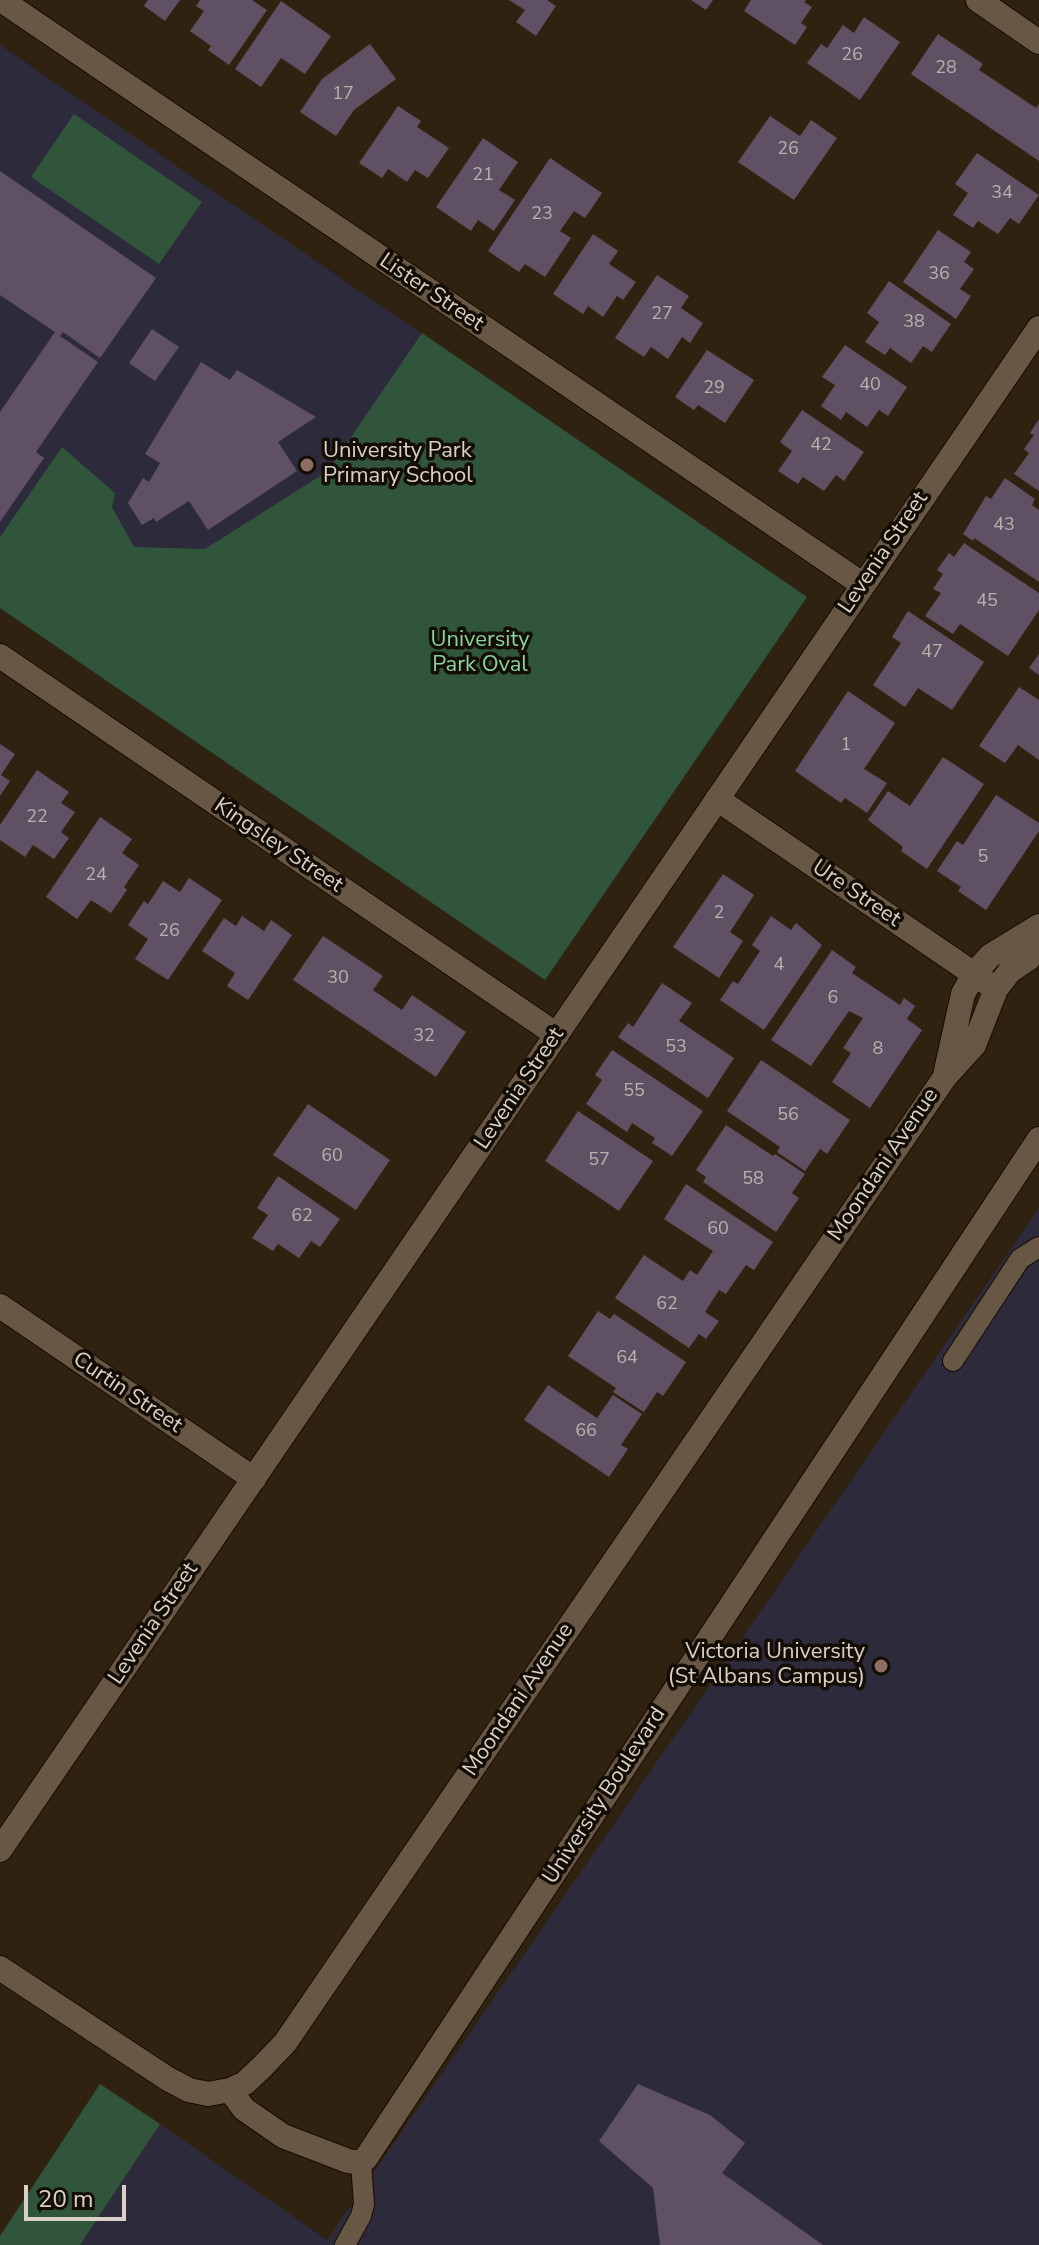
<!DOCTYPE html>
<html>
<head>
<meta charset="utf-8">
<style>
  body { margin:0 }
  #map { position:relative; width:1039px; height:2245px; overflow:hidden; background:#302211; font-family:"Nunito Sans",sans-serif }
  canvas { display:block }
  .scale { position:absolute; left:24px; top:2185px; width:102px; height:36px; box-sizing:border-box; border:4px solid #dad0c6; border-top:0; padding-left:10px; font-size:24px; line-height:28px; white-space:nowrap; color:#dad0c6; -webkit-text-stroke:6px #130d06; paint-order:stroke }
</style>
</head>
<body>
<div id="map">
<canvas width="1039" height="2245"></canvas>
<div class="scale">20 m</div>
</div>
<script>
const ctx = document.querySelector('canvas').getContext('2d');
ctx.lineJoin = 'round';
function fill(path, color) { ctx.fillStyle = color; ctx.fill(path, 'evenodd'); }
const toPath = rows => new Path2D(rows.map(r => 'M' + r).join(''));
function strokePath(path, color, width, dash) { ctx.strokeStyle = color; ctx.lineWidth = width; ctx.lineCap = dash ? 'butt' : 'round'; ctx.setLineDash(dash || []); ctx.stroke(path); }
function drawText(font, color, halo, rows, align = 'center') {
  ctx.font = font + ' "Nunito Sans",sans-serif'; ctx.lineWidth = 7; ctx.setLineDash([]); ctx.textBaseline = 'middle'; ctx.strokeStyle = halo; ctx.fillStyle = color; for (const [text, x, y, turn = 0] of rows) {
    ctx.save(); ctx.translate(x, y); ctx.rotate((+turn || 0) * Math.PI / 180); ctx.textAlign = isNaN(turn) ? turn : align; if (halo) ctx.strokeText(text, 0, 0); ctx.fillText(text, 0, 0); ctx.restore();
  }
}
fill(toPath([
  [0,45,807,597,545,980,0,608],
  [1039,1208,1039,2245,80,2245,160,2124,327,2240]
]), '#2d2a3b');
fill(toPath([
  [74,114,202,202,159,264,31,177],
  [422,333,807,597,545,980,0,608,0,537,62,447,115,493,112,507,134,547,205,549,328,471],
  [100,2084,160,2124,80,2245,0,2245,0,2236]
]), '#30553a');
fill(toPath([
  [148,0,180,0,165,21,144,6],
  [200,0,252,0,267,10,229,65,208,50,211,46,190,31,204,11,196,6],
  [509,0,547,0,556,6,536,36,516,22,525,10],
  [691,0,713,0,706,10],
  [751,0,806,0,804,2,812,7,801,23,807,27,795,45,744,11],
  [281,1,331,36,305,74,281,58,261,87,235,69],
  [864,17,900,42,860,100,807,63,821,44,827,48,843,25,854,33],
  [938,34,983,64,979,70,1036,108,1039,104,1039,161,911,74],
  [370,44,396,79,354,110,336,136,300,112,322,79],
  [398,106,421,121,417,127,449,148,428,178,415,170,407,182,388,169,382,178,359,163],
  [770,116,800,136,811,120,837,138,794,200,738,162],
  [483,138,518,162,499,190,515,200,494,231,478,220,471,231,436,207],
  [977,153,1039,195,1019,224,1010,218,998,234,978,221,973,228,953,215,968,193,955,184],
  [550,158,602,193,585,218,574,211,560,231,571,238,545,277,525,264,519,272,488,251],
  [0,171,156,278,100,358,63,332,60,336,98,362,36,452,44,458,0,522,0,412,55,332,0,295],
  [938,230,971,252,964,262,974,269,960,289,971,296,956,319,903,282],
  [593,234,618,251,609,264,636,282,623,300,617,296,603,317,588,306,583,314,553,294],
  [657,275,689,296,681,308,703,323,690,343,682,337,668,359,651,347,644,357,615,338],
  [889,281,951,324,932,352,923,346,911,363,890,348,885,355,865,342,879,322,867,313],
  [152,329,179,347,155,381,129,363],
  [845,345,907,387,888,416,879,410,867,427,846,412,841,420,821,406,835,385,822,377],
  [707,350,754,380,725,423,698,405,694,410,675,397],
  [201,362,230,380,237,370,316,417,278,442,297,471,208,530,189,501,156,522,154,518,142,525,128,503,143,478,149,482,160,463,145,454],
  [802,410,864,452,844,481,836,475,824,491,803,477,798,484,778,471,792,451,780,442],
  [1039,419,1039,491,1014,474,1029,453,1024,449,1034,435,1030,433],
  [1005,478,1035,499,1032,505,1039,510,1039,582,974,538,973,541,963,534,986,496,991,499],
  [964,543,1039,593,1039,610,1008,656,960,624,953,634,925,616,941,593,933,589,943,574,937,570,949,553,954,557],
  [908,611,984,662,952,710,918,688,905,707,873,685,901,643,892,637],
  [1039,654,1039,675,1029,668],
  [1019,687,1039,700,1039,760,1018,745,1005,763,979,746],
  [848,691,895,723,864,769,887,783,867,813,845,798,841,803,795,771],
  [0,744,15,754,1,775,10,781,0,796],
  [943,757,984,784,927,869,901,851,903,847,868,820,888,791,910,806],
  [37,770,69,792,61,803,75,812,61,832,69,838,54,859,33,845,25,857,0,840,0,825],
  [996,795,1039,823,1039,831,986,910,958,891,961,887,937,871,957,841,963,845],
  [100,817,132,839,122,853,139,865,124,887,127,890,111,913,91,900,77,919,46,897],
  [723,874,754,895,730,932,743,941,719,978,673,947],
  [189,878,222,900,168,980,135,959,148,939,128,925,144,901,148,904,163,881,180,892],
  [242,916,264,931,271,920,292,935,248,1000,227,986,235,973,202,951,224,918,236,926],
  [771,916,791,930,796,923,822,945,764,1030,720,1000,733,981,738,984,760,951,752,945],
  [323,936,383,976,373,990,402,1010,412,995,466,1032,436,1077,293,980],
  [832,950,856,967,852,973,900,1005,904,998,915,1006,907,1019,922,1030,870,1108,832,1082,851,1053,843,1048,863,1018,849,1011,811,1066,771,1040],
  [662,983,692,1003,679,1021,734,1058,708,1098,618,1037,628,1023,633,1027],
  [612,1050,703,1111,672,1156,652,1143,655,1138,632,1123,627,1132,586,1104,602,1080,595,1075],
  [761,1060,850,1120,827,1154,820,1149,805,1171,777,1152,780,1147,727,1111],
  [308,1104,390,1160,356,1210,273,1155],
  [578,1111,653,1161,619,1211,545,1161],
  [726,1125,773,1156,775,1154,805,1174,792,1193,799,1198,776,1232,703,1182,706,1177,696,1170],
  [278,1176,340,1219,320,1247,311,1241,299,1258,278,1244,273,1251,252,1238,268,1215,257,1208],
  [686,1184,773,1242,754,1270,746,1265,726,1294,719,1290,705,1312,719,1321,706,1339,699,1334,689,1348,615,1298,644,1255,683,1281,690,1270,697,1275,713,1251,664,1219],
  [598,1311,610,1319,614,1314,686,1362,663,1396,657,1392,644,1412,613,1392,616,1388,568,1356],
  [548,1385,597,1418,613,1395,642,1414,621,1445,628,1449,609,1477,524,1420],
  [638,2084,710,2115,745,2143,722,2173,823,2245,660,2245,653,2188,599,2141]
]), '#605063');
const service = toPath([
  [953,1361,1020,1259,1039,1247],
  [345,2245,361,2216,364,2204,361,2163]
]);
const minor = toPath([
  [1,0,862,584],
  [978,0,1039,42],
  [0,656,557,1035],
  [717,799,996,989],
  [945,1075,963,994,974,974,990,956,1039,926],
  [0,1306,254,1479],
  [0,1850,1039,328],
  [0,1968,168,2079,189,2090,208,2094,230,2090,245,2083,262,2067,285,2043,945,1077,974,1045,996,989,1010,971,1028,959,1039,945],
  [230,2090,244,2109,283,2136,348,2161,361,2163,366,2158,1039,1139]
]);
strokePath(service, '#180b00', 22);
strokePath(minor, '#180b00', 26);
strokePath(service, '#675744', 20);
strokePath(minor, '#675744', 24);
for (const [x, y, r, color] of [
  [307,465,8,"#8d6e63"],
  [881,1666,8,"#8d6e63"]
]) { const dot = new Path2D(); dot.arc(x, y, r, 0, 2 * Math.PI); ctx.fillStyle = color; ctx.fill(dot); strokePath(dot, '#130d06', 3); }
drawText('18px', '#bcb0ad', null, [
  ["26",852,56],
  ["28",946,69],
  ["17",343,95],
  ["26",788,150],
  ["21",483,176],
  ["34",1002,194],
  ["23",542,215],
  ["36",939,275],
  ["27",662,315],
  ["38",914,323],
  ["40",870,386],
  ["29",714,389],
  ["42",821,446],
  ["43",1004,526],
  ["45",987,602],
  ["47",932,653],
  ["1",846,746],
  ["22",37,818],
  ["5",983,858],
  ["24",96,876],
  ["2",719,914],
  ["26",169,932],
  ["4",779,966],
  ["30",338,979],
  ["6",833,999],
  ["32",424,1037],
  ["53",676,1048],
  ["8",878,1050],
  ["55",634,1092],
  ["56",788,1116],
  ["60",332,1157],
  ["57",599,1161],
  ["58",753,1180],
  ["62",302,1217],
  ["60",718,1230],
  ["62",667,1305],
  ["64",627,1359],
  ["66",586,1432]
]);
drawText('22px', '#dad0c6', '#130d06', [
  ["Lister Street",431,293,34],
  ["Levenia Street",884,553,-56],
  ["Kingsley Street",278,846,34],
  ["Ure Street",856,894,34],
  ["Levenia Street",520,1089,-56],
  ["Moondani Avenue",884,1165,-56],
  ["Curtin Street",127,1393,34],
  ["Levenia Street",154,1624,-56],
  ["Moondani Avenue",519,1700,-56],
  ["University Boulevard",605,1796,-57]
]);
drawText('22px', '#dad0c6', '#130d06', [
  ["University Park",323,452],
  ["Primary School",323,477],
  ["Victoria University",865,1653,"right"],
  ["(St Albans Campus)",865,1678,"right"]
], 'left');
drawText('22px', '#87d59b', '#130d06', [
  ["University",480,641],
  ["Park Oval",480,666]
]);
</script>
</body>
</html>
